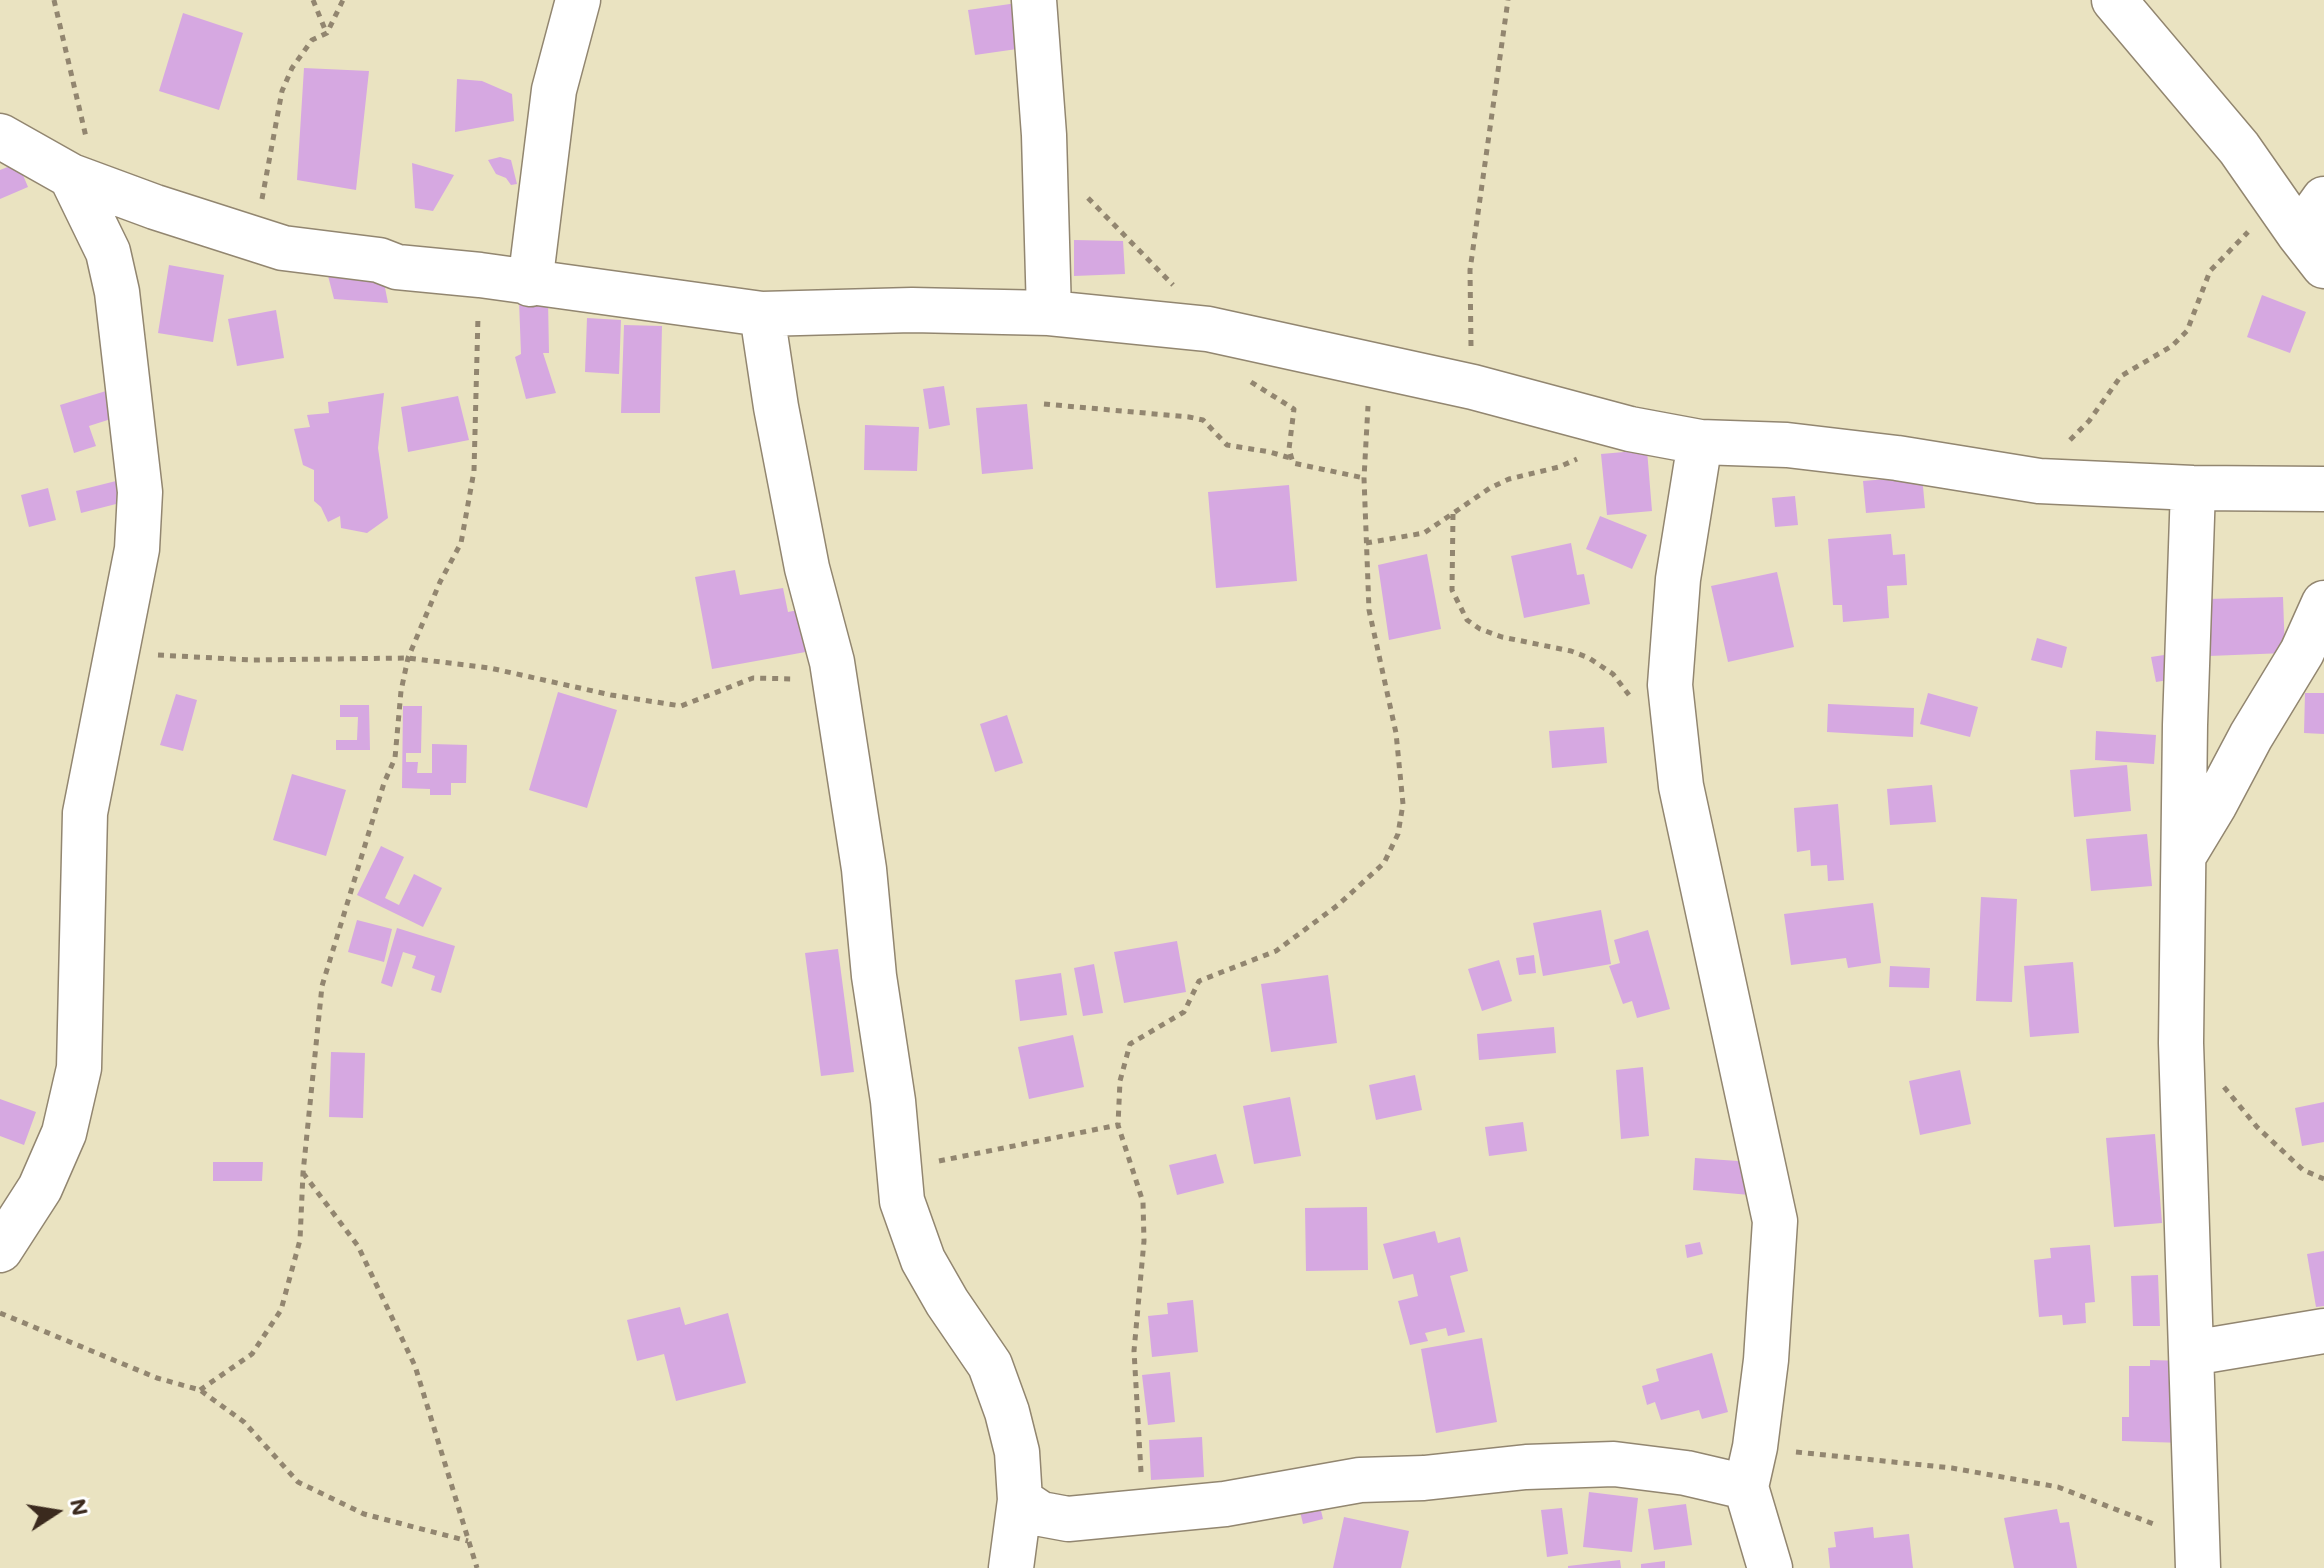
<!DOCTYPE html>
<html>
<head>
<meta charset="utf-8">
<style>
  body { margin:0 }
  #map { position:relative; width:2324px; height:1568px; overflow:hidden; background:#eae3c1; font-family:Mali,sans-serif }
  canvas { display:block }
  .north { position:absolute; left:16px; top:1472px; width:80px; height:80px; -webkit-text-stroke:6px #fff; paint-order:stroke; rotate:78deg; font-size:22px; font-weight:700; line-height:32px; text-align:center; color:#3b2a1e }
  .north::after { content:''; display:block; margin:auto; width:28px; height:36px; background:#3b2a1e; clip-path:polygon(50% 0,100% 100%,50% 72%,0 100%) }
</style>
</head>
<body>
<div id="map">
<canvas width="2324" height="1568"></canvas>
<div class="north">N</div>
</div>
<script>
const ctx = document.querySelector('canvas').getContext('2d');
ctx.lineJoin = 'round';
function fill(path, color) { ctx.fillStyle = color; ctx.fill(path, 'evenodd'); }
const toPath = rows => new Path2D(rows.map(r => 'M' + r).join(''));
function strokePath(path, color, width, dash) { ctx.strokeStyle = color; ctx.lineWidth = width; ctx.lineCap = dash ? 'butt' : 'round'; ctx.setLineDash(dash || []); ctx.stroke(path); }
fill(toPath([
  [1017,3,1024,48,975,55,968,10],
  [183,13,243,33,219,110,159,91],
  [304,68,369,71,356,190,297,180],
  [457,79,482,81,512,94,514,121,455,132],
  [500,157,511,160,517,184,511,185,506,178,496,174,488,160],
  [18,163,28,187,0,199,0,170],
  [412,163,454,175,433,211,415,208],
  [1074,240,1123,241,1125,274,1074,276],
  [169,265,224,275,213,342,158,333],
  [381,267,388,303,334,299,326,268],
  [2262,295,2306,312,2290,353,2247,337],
  [548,300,549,353,543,353,556,393,526,399,515,357,521,354,519,301],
  [276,310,284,358,237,366,228,319],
  [587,318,621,320,619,374,585,372],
  [624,325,662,326,660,413,621,413],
  [944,386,950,425,929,429,923,389],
  [106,391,114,418,89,426,96,446,74,453,60,405],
  [384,393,378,448,388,518,367,533,341,528,340,516,328,522,321,507,314,501,314,470,303,465,294,429,310,427,307,415,329,413,328,402],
  [458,396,469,440,408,452,401,407],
  [1027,404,1033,469,982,474,976,408],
  [865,425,919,427,917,471,864,470],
  [1647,450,1652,511,1607,515,1601,454],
  [1922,476,1925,508,1866,513,1863,481],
  [124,479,117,507,116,504,81,513,76,491],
  [1289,485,1297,581,1216,588,1208,492],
  [48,488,56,520,29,527,21,495],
  [1795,496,1798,525,1775,527,1772,498],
  [1600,516,1647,535,1632,569,1586,549],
  [1891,534,1893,555,1905,554,1907,585,1887,586,1889,618,1843,622,1842,605,1833,605,1828,539],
  [1571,543,1577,575,1584,574,1590,604,1524,618,1511,556],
  [1427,554,1441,629,1389,640,1378,565],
  [735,570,740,595,783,588,788,612,803,609,811,651,712,669,695,577],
  [1777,572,1794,647,1728,662,1711,586],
  [2283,597,2285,653,2209,656,2207,599],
  [2037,638,2067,647,2062,668,2031,660],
  [2177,653,2181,678,2156,682,2151,657],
  [558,692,617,710,587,808,529,790],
  [1928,693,1978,707,1970,737,1920,724],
  [2305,693,2324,693,2324,734,2304,733],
  [176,694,197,700,183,751,160,745],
  [1828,704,1914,708,1913,737,1827,732],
  [340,705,369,705,370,750,336,750,336,740,357,740,358,717,340,717],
  [403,706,422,706,421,753,406,753,406,762,418,762,417,773,432,773,432,744,467,745,466,783,451,783,451,795,430,795,430,789,402,788],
  [1007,715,1023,763,995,772,980,724],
  [1604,727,1607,763,1552,768,1549,731],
  [2096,731,2156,735,2154,764,2095,760],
  [2127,765,2131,811,2074,817,2070,770],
  [292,774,346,790,326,856,273,840],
  [1932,785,1936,822,1890,825,1887,789],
  [1838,804,1844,880,1828,881,1827,865,1811,866,1810,850,1797,852,1794,808],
  [2147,834,2152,886,2091,891,2086,839],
  [381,846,404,857,385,898,399,905,414,874,442,888,423,927,357,895],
  [1981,897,2017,899,2012,1002,1976,1001],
  [1873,903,1881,963,1848,968,1846,958,1791,965,1784,914],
  [1601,910,1611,964,1543,976,1533,923],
  [357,920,392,929,384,962,348,952],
  [397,928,455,946,441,993,431,990,435,976,412,968,416,956,403,952,392,987,381,983],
  [1648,930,1670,1009,1637,1018,1632,1001,1623,1004,1609,966,1620,963,1614,940],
  [1177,941,1186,992,1124,1003,1114,952],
  [838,949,854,1072,821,1076,805,953],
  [1534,955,1536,973,1519,975,1516,958],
  [1499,960,1512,1001,1482,1011,1468,969],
  [2073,962,2079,1033,2030,1037,2024,966],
  [1094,964,1103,1013,1083,1016,1074,968],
  [1890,966,1930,968,1929,988,1889,987],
  [1061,973,1067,1015,1020,1021,1015,980],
  [1328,975,1337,1043,1271,1052,1261,984],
  [1554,1027,1556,1053,1479,1060,1477,1034],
  [1073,1035,1084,1087,1029,1099,1018,1047],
  [331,1052,365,1053,363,1118,329,1117],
  [1643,1067,1649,1136,1621,1139,1616,1070],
  [1960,1070,1971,1124,1920,1135,1909,1081],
  [1415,1075,1422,1110,1376,1120,1369,1085],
  [1290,1097,1301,1156,1254,1164,1243,1106],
  [0,1099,36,1112,24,1145,0,1136],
  [2324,1102,2324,1142,2302,1146,2295,1108],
  [1523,1122,1527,1151,1489,1156,1485,1127],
  [2155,1134,2162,1223,2114,1227,2106,1138],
  [1216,1154,1224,1183,1177,1195,1169,1165],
  [1695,1158,1752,1162,1750,1195,1693,1190],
  [213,1162,263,1162,262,1181,213,1181],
  [1367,1207,1368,1270,1306,1271,1305,1208],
  [1435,1231,1438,1243,1460,1237,1468,1271,1450,1276,1465,1332,1448,1336,1446,1328,1425,1333,1428,1341,1410,1345,1398,1301,1418,1296,1413,1274,1393,1279,1383,1244],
  [1700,1242,1703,1254,1687,1258,1685,1245],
  [2090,1245,2095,1302,2085,1303,2086,1323,2063,1325,2062,1315,2039,1317,2034,1260,2051,1258,2050,1248],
  [2324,1251,2324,1306,2316,1307,2307,1254],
  [2158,1275,2160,1326,2133,1326,2131,1276],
  [1193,1300,1198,1352,1152,1357,1148,1316,1168,1314,1167,1303],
  [680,1307,685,1325,728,1313,746,1383,676,1401,664,1354,637,1361,627,1320],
  [1482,1338,1497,1422,1436,1433,1421,1349],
  [1712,1353,1728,1412,1702,1419,1699,1410,1661,1420,1655,1402,1647,1405,1642,1386,1659,1381,1656,1369],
  [2150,1360,2184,1361,2183,1443,2122,1441,2122,1417,2129,1417,2129,1366,2150,1366],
  [1170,1372,1175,1422,1148,1425,1142,1375],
  [1202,1437,1204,1477,1151,1480,1149,1440],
  [1589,1492,1638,1498,1632,1552,1583,1547],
  [1318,1498,1323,1519,1303,1524,1298,1503],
  [1686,1504,1692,1545,1654,1550,1648,1509],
  [1562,1508,1568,1554,1547,1557,1541,1510],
  [2057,1509,2060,1523,2069,1522,2077,1568,2014,1568,2004,1518],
  [1344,1517,1409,1531,1401,1568,1333,1568],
  [1873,1527,1874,1538,1909,1534,1913,1568,1830,1568,1828,1548,1836,1547,1834,1532],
  [1620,1560,1621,1568,1568,1568,1568,1566],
  [1665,1561,1665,1568,1641,1568,1641,1564]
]), '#d6a8e1');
const minor = toPath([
  [1034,0,1044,135,1049,313],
  [2114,0,2239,148,2299,234,2324,266],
  [0,136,71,176,155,207,283,248,379,260,397,267,480,275,762,314,912,310,1049,313,1208,329,1473,387,1630,429,1700,442,1787,445,1897,458,2039,481,2193,488,2324,489],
  [2299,234,2324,199],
  [530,284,554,90,578,0],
  [762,314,776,407,807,568,832,662,864,869,874,976,893,1101,902,1201,923,1260,947,1302,990,1365,1007,1412,1017,1452,1020,1500,1011,1568],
  [1700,442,1678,579,1670,685,1681,786,1775,1221,1766,1360,1755,1447,1746,1487,1770,1568],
  [2193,488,2185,725,2181,1043,2198,1568],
  [2186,852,2215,804,2251,736,2302,652,2324,603],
  [0,1250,40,1188,64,1133,79,1068,85,813,137,549,140,492,117,292,108,252,71,176],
  [2192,1353,2324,1331],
  [1020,1500,1041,1514,1068,1519,1225,1504,1360,1480,1424,1478,1526,1467,1614,1464,1686,1473,1746,1487]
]);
strokePath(minor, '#928670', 47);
strokePath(toPath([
  [54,0,86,137],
  [313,0,326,32],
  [1088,198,1173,285],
  [262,199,282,91,292,68,312,40,327,33,343,0],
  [1471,346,1470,270,1508,0],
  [1251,382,1294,409,1289,449,1293,463,1364,478],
  [1044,404,1189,417,1203,420,1227,445,1270,452,1290,458],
  [2070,440,2089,421,2121,376,2172,346,2187,331,2210,271,2248,232],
  [1453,514,1452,590,1467,620,1480,629,1502,637,1571,651,1589,658,1613,674,1629,695],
  [1366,543,1424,533,1490,488,1509,479,1559,467,1577,459],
  [158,655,252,660,408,658,490,668,611,695,681,706,753,678,794,679],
  [2224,1087,2257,1127,2303,1170,2324,1179],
  [939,1161,1118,1125],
  [303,1173,358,1246,415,1366,477,1568],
  [0,1313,157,1378,200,1390,244,1422,298,1482,364,1514,468,1541],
  [200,1390,252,1354,281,1310,300,1240,303,1173,322,986,384,783,395,758,401,691,408,658,440,582,461,543,474,471,478,316],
  [1796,1452,1952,1468,2058,1487,2156,1525],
  [1141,1472,1134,1351,1144,1241,1143,1202,1118,1125,1120,1081,1130,1044,1184,1012,1199,981,1276,951,1338,905,1384,863,1398,834,1403,804,1396,733,1369,610,1364,478,1368,406]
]), '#928670', 5, [6, 6]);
strokePath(minor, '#fff', 44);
</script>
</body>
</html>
